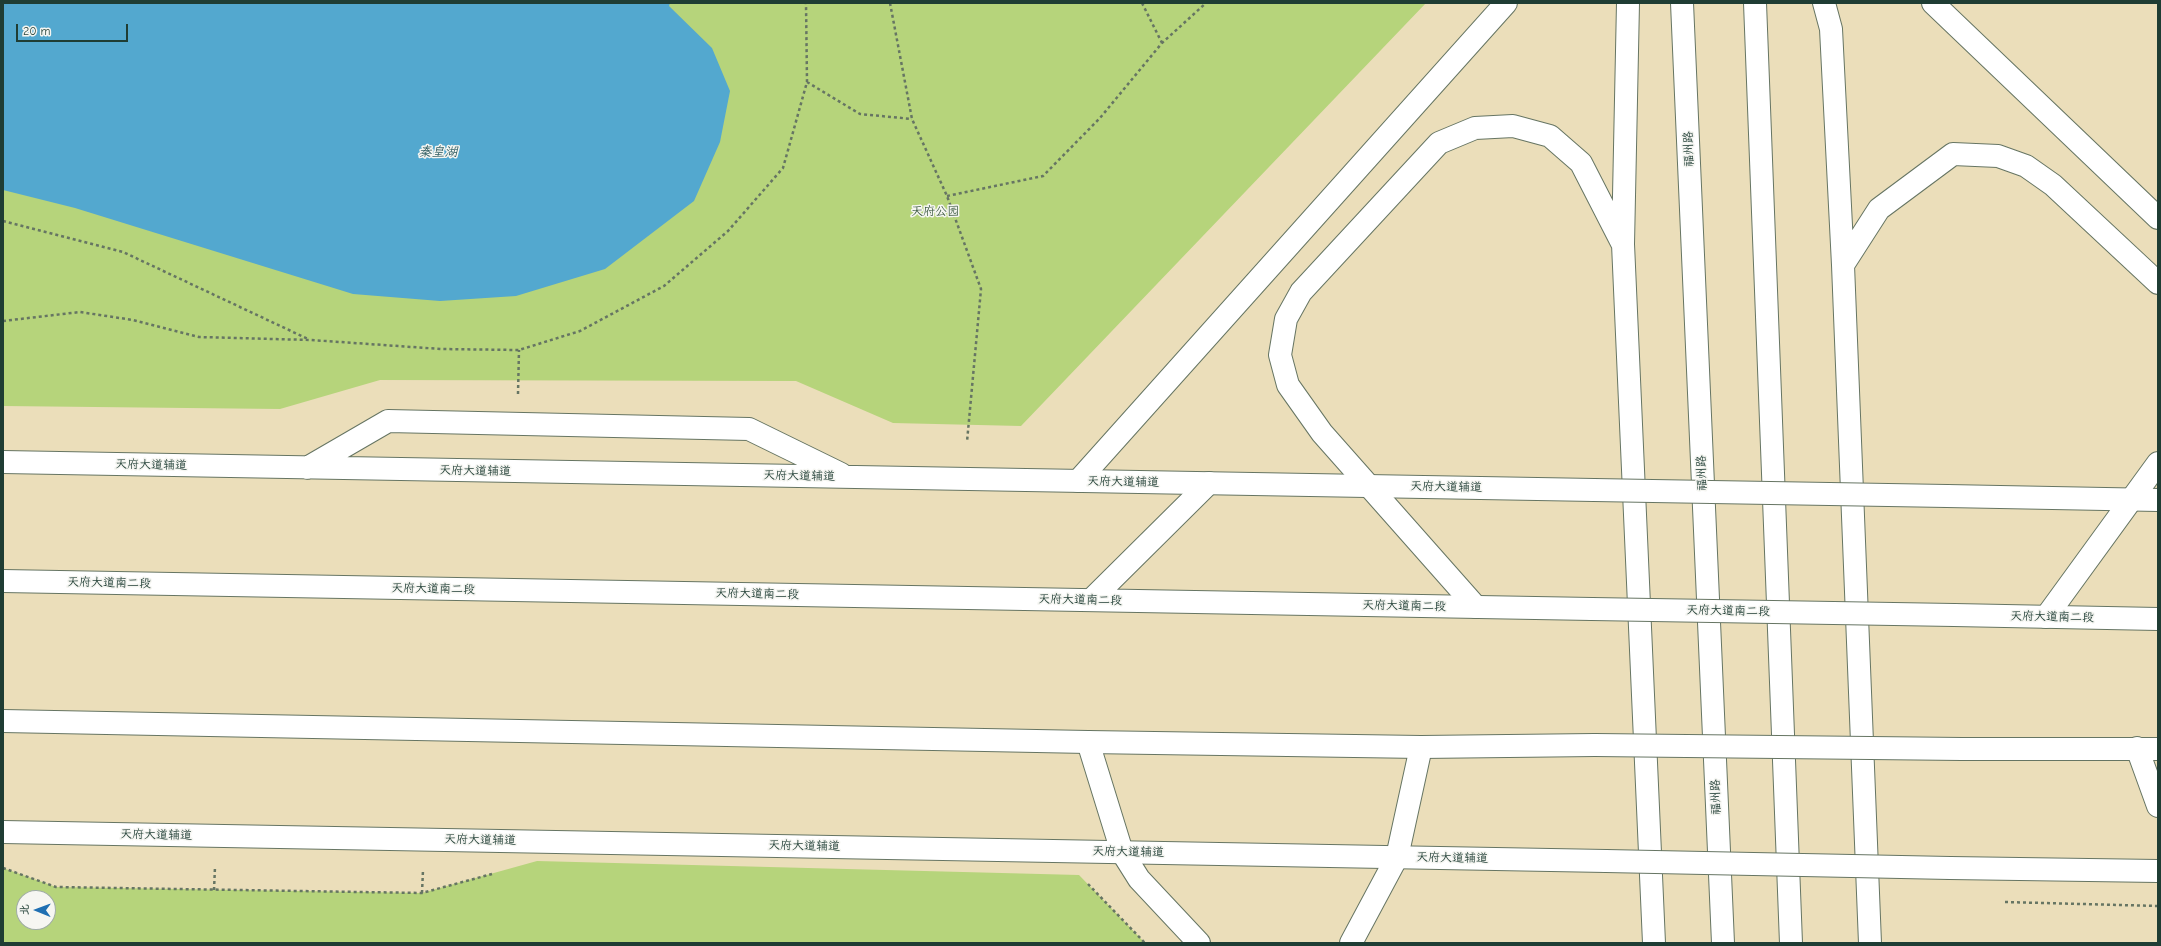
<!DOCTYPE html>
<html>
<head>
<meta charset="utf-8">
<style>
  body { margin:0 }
  #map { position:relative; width:2161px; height:946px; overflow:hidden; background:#ebdeba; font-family:"Comic Neue","LXGW WenKai TC",sans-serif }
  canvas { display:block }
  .frame { position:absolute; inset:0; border:4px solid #1f3d34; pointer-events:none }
  .north { position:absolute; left:16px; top:890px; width:40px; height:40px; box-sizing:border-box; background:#f6f6f2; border:1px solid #a0aca6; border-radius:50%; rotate:271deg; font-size:11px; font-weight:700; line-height:16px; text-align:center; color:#1f3d34 }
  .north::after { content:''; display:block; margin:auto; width:14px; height:18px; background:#1f6fb2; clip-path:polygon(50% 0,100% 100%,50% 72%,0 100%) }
  .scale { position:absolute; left:16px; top:24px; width:112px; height:18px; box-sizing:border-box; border:2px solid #1f3d34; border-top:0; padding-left:5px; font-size:12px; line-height:14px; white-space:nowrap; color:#1f3d34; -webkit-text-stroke:3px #f6f6f2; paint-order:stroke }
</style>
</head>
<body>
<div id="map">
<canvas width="2161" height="946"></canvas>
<div class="frame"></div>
<div class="north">北</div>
<div class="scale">20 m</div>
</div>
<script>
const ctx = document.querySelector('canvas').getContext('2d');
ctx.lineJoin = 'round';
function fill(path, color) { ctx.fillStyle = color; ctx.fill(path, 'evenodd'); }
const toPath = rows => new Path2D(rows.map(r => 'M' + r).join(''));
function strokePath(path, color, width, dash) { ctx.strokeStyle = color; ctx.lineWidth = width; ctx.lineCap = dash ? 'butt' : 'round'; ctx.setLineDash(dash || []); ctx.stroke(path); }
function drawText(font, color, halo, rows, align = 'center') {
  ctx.font = font + ' "Comic Neue","LXGW WenKai TC",sans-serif'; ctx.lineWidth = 3; ctx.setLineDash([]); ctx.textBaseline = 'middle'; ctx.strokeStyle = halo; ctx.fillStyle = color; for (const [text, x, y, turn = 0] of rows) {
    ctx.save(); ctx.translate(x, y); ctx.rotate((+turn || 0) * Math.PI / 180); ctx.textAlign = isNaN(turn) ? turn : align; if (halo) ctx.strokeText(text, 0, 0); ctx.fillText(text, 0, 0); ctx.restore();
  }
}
fill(toPath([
  [3,3,1426,3,1021,426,893,423,796,381,380,380,280,409,3,406],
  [537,861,1079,875,1145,943,3,943,3,868,56,887,422,893],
  [24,898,48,898,48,922,24,922]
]), '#b6d47b');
fill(toPath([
  [3,3,670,3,669,6,712,48,730,91,720,142,694,201,605,269,516,296,440,301,353,294,75,208,3,190]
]), '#53a8cf');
const minor = toPath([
  [3,462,1594,490],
  [307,468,388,421,749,429,841,474],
  [1947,496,2158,500],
  [3,832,1606,861],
  [1950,868,2158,871]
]);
const major = toPath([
  [1628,3,1623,244,1654,943],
  [1682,3,1723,943],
  [1755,3,1791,943],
  [1824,3,1831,29,1843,265,1870,943],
  [1933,3,2158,218],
  [1843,265,1879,209,1953,154,1998,156,2026,166,2053,185,2158,283],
  [1078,481,1506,3],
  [1476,607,1322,433,1288,385,1280,355,1286,319,1301,292,1439,143,1475,128,1513,126,1550,136,1581,163,1622,243],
  [2046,617,2158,463],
  [1088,742,1122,852,1139,879,1199,943],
  [2137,748,2158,806],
  [1351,943,1397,857,1421,747]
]);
const highway = toPath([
  [3,581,1592,609],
  [1091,600,1209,483],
  [1954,615,2158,619],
  [3,721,1088,742,1421,747,1595,745],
  [1962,749,2158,749]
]);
strokePath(minor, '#667563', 24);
strokePath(major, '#667563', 24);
strokePath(highway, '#667563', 24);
strokePath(toPath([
  [890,3,912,119,947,196,981,289,967,442],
  [1142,3,1162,43],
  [807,82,860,114,912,119],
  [947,196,1043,176,1100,118,1162,43,1206,3],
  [3,221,123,252,308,339],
  [3,321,80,312,133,320,199,337,311,340,441,349,519,350,580,331,664,286,728,231,783,168,807,82,806,3],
  [518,394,519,350],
  [3,868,56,887,422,893,492,874],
  [1088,884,1145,943],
  [214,890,215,867],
  [422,893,423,870],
  [2005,902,2158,906]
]), '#667563', 2.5, [3, 3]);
strokePath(minor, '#fff', 22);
strokePath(major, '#fff', 22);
strokePath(highway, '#fff', 22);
const minorBridge = toPath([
  [1594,490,1947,496],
  [1606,861,1950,868]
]);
const highwayBridge = toPath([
  [1592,609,1954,615],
  [1595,745,1962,749]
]);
strokePath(minorBridge, '#667563', 24, []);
strokePath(highwayBridge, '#667563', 24, []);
strokePath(minorBridge, '#fff', 22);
strokePath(highwayBridge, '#fff', 22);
drawText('12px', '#1f3d34', '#f6f6f2', [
  ["福州路",1689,149,-92],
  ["天府大道辅道",151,465,1],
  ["天府大道辅道",475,471,1],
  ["福州路",1702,473,-92],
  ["天府大道辅道",799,476,1],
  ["天府大道辅道",1123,482,1],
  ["天府大道辅道",1446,487,1],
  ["天府大道南二段",109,583,1],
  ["天府大道南二段",433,589,1],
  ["天府大道南二段",757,594,1],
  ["天府大道南二段",1080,600,1],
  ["天府大道南二段",1404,606,1],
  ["天府大道南二段",1728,611,1],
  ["天府大道南二段",2052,617,1],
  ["福州路",1716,797,-92],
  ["天府大道辅道",156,835,1],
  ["天府大道辅道",480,840,1],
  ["天府大道辅道",804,846,1],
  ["天府大道辅道",1128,852,1],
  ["天府大道辅道",1452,858,1]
]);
drawText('12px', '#3d5b42', '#f6f6f2', [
  ["天府公园",935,212]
]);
drawText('italic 13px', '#2f5d62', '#f6f6f2', [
  ["秦皇湖",438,152]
]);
</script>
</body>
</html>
